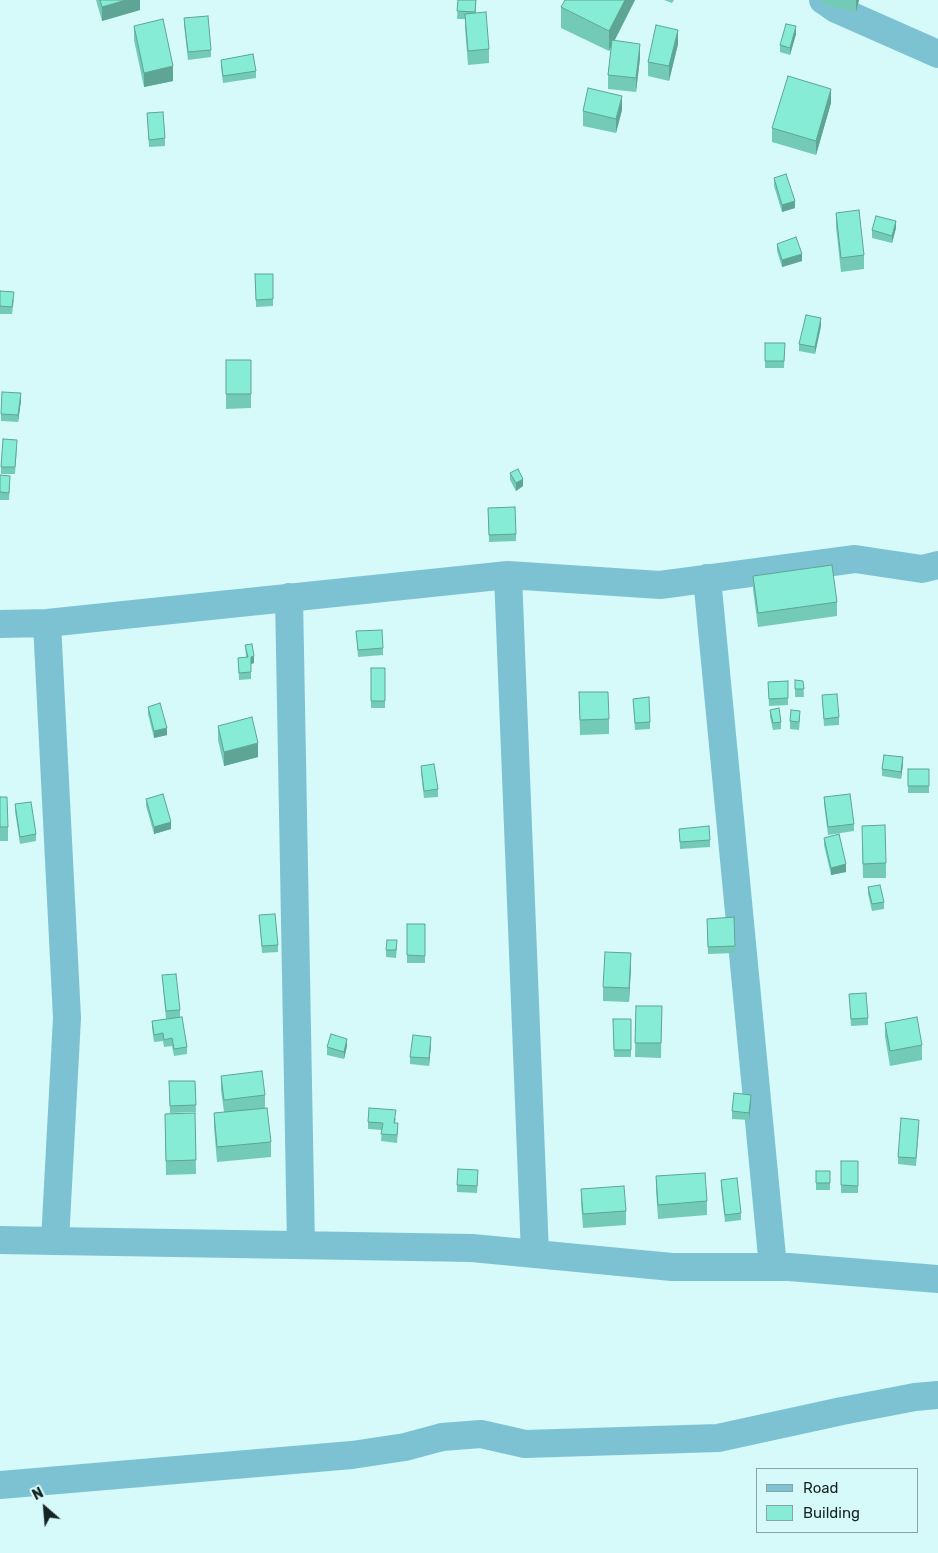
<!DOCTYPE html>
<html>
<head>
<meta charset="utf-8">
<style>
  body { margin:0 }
  #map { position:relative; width:938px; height:1553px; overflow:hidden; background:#d6faf9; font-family:Rubik,sans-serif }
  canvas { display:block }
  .legend { position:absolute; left:756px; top:1468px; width:162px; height:65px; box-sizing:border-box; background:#d6faf9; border:1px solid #89a4a3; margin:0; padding:6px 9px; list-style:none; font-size:15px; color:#162323 }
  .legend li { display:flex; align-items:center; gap:10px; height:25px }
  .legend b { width:25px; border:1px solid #89a4a3 }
  .north { position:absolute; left:20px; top:1483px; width:50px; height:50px; -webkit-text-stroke:4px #d6faf9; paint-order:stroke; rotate:333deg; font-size:14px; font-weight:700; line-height:20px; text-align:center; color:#162323 }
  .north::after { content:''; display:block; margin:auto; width:18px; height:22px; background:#162323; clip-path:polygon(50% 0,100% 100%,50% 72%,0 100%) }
</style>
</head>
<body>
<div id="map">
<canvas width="938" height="1553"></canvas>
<ul class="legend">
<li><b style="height:6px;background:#7dc2d3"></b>Road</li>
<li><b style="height:14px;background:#86ecd5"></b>Building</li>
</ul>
<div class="north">N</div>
</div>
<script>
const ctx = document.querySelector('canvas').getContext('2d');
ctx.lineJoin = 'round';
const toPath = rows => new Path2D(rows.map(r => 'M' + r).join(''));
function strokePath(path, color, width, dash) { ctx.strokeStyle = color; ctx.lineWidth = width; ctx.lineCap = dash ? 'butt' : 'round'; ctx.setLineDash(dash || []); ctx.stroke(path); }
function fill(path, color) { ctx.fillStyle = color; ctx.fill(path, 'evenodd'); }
strokePath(toPath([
  [823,0,836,9,938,54],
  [508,575,535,1254],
  [707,578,773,1267],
  [289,597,301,1245],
  [47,623,67,1018,55,1241,472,1248,672,1267,789,1267,938,1279],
  [0,624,47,623,508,575,660,585,855,559,922,569,938,565],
  [0,1240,55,1241],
  [0,1485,352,1455,405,1447,442,1437,481,1434,525,1444,718,1438,842,1411,915,1397,938,1395]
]), '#7dc2d3', 28);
fill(toPath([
  [96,0,140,0,140,10,102,21],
  [458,0,476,0,476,13,489,49,489,63,468,65,465,28,465,19,457,19],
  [635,0,615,40,640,58,636,92,608,89,608,75,611,47,609,51,561,28,561,7],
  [664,0,674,0,672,3],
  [823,0,859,0,856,12,823,5],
  [184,18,211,50,211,57,188,60,184,25],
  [134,26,173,81,144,87,134,40],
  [796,34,790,55,780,52,780,45],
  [678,44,669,81,648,76,648,62],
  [221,60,256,71,256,78,223,83,221,67],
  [831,103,816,155,772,142,772,128],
  [622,110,616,133,583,126,583,111],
  [147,113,165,138,165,146,149,147],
  [774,178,795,208,782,212,774,186],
  [836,213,864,255,864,269,841,272,836,227],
  [896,228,892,243,872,238,872,230],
  [777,244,802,261,782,267,777,251],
  [255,274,273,274,273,306,256,307],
  [0,291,14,299,12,314,0,314],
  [821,326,815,354,799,351,799,344],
  [785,343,784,368,765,368,765,361],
  [226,360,251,360,251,408,226,409],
  [21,401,18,422,1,421,1,414],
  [17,447,15,474,1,474,1,467],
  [510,473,523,486,516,491,510,480],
  [0,475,10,483,9,500,0,500],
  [488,508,516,534,516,541,489,542],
  [753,576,837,602,837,616,758,627,753,590],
  [356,631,383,648,383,655,358,657],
  [245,645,254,663,251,664,251,679,239,680,238,658,246,657],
  [371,668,385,668,385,708,371,708],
  [795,680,803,681,804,697,795,697],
  [788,681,788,705,769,706,768,682],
  [579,692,609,719,609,734,580,735],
  [822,695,839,717,839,725,824,726],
  [633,699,650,722,650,729,635,730],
  [148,707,167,735,154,738,148,714],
  [770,710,781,722,781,729,773,730,770,717],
  [800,718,799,730,790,729,790,721],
  [218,726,258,757,224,766,218,740],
  [903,764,901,779,882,776,882,769],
  [421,766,438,789,438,797,424,798,421,773],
  [908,769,929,769,929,793,908,793],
  [0,797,8,827,8,841,0,841],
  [824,797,854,824,854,831,828,835,824,804],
  [146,799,171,829,154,834,146,806],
  [15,804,36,834,36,841,20,844,15,811],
  [679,829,710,840,710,847,680,849],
  [824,838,846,872,831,875,824,845],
  [862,840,886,863,886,878,863,878],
  [868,887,884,902,884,909,872,911,868,894],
  [259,915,278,945,278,952,262,953],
  [707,919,735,946,735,953,708,954],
  [407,924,425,924,425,963,407,963],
  [397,947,396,958,386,957,386,950],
  [631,967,629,1002,603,1001,603,987],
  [162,975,180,1010,180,1017,187,1047,187,1054,174,1056,172,1046,164,1047,163,1041,154,1042,152,1028,152,1021,166,1019],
  [849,994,868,1018,868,1025,851,1026],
  [636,1006,662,1006,661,1058,635,1057],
  [613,1019,631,1019,631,1057,614,1057],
  [885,1023,922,1045,922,1060,890,1066,885,1037],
  [431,1045,429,1066,410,1064,410,1057],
  [347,1046,344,1059,327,1055,327,1047],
  [221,1076,265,1095,265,1108,271,1142,271,1157,217,1162,214,1127,214,1113,224,1112,221,1090],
  [169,1081,195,1081,196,1112,170,1113],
  [751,1102,749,1120,732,1119,732,1111],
  [195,1113,196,1174,166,1175,165,1114],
  [396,1118,395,1123,398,1131,397,1143,381,1141,382,1130,368,1129,368,1122],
  [919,1127,916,1166,898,1164,898,1157],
  [841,1161,858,1161,858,1193,841,1193],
  [816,1171,830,1171,830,1190,816,1190],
  [656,1176,707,1201,707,1215,658,1219,656,1190],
  [478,1177,477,1193,457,1192,457,1185],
  [721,1180,741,1213,741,1220,725,1222,721,1187],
  [581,1189,626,1211,626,1225,583,1228,581,1203]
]), '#73cbb7');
fill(toPath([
  [126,0,140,0,140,10,102,21,102,7],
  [625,0,635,0,609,51,609,31],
  [856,0,859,0,856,12],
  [796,26,796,34,790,55,790,48],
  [678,30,678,44,669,81,669,66],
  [640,44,640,58,636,92,636,78],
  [173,66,173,81,144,87,144,73],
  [831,89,831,103,816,155,816,141],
  [622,96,622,110,616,133,616,119],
  [795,201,795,208,782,212,782,205],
  [896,221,896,228,892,243,892,236],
  [802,254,802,261,782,267,782,260],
  [821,318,821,326,815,354,815,347],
  [21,393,21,401,18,422,18,415],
  [523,479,523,486,516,491,516,483],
  [254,656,254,663,251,664,251,657],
  [167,728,167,735,154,738,154,731],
  [258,743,258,757,224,766,224,752],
  [903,757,903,764,901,779,901,772],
  [171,822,171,829,154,834,154,827],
  [846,864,846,872,831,875,831,868],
  [631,953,631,967,629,1002,629,988],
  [431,1037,431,1045,429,1066,429,1058],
  [347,1039,347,1046,344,1059,344,1052],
  [751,1095,751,1102,749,1120,749,1113]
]), '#5ea595');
const building = toPath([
  [100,0,126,0,102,7,100,0],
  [458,0,476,0,475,12,457,11,458,0],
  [565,0,625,0,609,31,561,7,565,0],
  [486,12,489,49,468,51,465,14,486,12],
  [208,16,211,50,188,52,184,18,208,16],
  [163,19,173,66,144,73,134,26,163,19],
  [786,24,796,26,790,48,780,45,786,24],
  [656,25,678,30,669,66,648,62,656,25],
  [612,40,640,44,636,78,608,75,612,40],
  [253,54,256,71,223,76,221,60,253,54],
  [788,76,831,89,816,141,772,128,788,76],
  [588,88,622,96,616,119,583,111,588,88],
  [163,112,165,138,149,140,147,113,163,112],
  [786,174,795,201,782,205,774,178,786,174],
  [859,210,864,255,841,258,836,213,859,210],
  [876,216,896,221,892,236,872,230,876,216],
  [796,237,802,254,782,260,777,244,796,237],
  [255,274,273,274,273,299,256,300,255,274],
  [0,291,14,292,12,307,0,306,0,291],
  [806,315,821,318,815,347,799,344,806,315],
  [765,343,785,343,784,361,765,361,765,343],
  [226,360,251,360,251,394,226,394,226,360],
  [2,392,21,393,18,415,1,414,2,392],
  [3,439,17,440,15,467,1,467,3,439],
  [518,469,523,479,516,483,510,473,518,469],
  [0,475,10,476,9,493,0,492,0,475],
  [515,507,516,534,489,535,488,508,515,507],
  [832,565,837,602,758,613,753,576,832,565],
  [382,630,383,648,358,650,356,631,382,630],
  [252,644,254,656,251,657,251,672,239,673,238,658,248,657,245,645,252,644],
  [371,668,385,668,385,701,371,701,371,668],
  [795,680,803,681,804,689,795,689,795,680],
  [788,681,788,698,769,699,768,682,788,681],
  [579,692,608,692,609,719,580,720,579,692],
  [837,694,839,717,824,719,822,695,837,694],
  [649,697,650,722,635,723,633,699,649,697],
  [160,703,167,728,154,731,148,707,160,703],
  [779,708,781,722,773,723,770,710,779,708],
  [791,710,800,711,799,722,790,721,791,710],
  [252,717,258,743,224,752,218,726,252,717],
  [884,755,903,757,901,772,882,769,884,755],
  [434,764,438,789,424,791,421,766,434,764],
  [908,769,929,769,929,786,908,786,908,769],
  [163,794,171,822,154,827,146,799,163,794],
  [850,794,854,824,828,827,824,797,850,794],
  [0,797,7,797,8,827,0,827,0,797],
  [31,802,36,834,20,837,15,804,31,802],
  [885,825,886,863,863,864,862,826,885,825],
  [709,826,710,840,680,842,679,829,709,826],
  [839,834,846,864,831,868,824,838,839,834],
  [880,885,884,902,872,904,868,887,880,885],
  [275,914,278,945,262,946,259,915,275,914],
  [734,917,735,946,708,947,707,919,734,917],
  [407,924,425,924,425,956,407,955,407,924],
  [387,940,397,940,396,950,386,950,387,940],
  [605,952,631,953,629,988,603,987,605,952],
  [176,974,180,1010,166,1011,162,975,176,974],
  [866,993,868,1018,851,1019,849,994,866,993],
  [636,1006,662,1006,661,1043,635,1043,636,1006],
  [182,1017,187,1047,174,1049,172,1038,164,1040,163,1033,154,1035,152,1021,182,1017],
  [917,1017,922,1045,890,1051,885,1023,917,1017],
  [613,1019,631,1019,631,1050,614,1050,613,1019],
  [331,1034,347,1039,344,1052,327,1047,331,1034],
  [413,1035,431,1037,429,1058,410,1057,413,1035],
  [262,1071,265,1095,224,1100,221,1076,262,1071],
  [169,1081,195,1081,196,1105,170,1106,169,1081],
  [734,1093,751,1095,749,1113,732,1111,734,1093],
  [267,1108,271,1142,217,1147,214,1113,267,1108],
  [369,1108,396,1110,394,1123,398,1123,397,1135,381,1134,383,1123,368,1122,369,1108],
  [195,1113,196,1160,166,1161,165,1114,195,1113],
  [901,1118,919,1120,916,1158,898,1157,901,1118],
  [841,1161,858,1161,858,1186,841,1185,841,1161],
  [458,1169,478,1170,477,1186,457,1185,458,1169],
  [816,1171,830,1171,830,1183,816,1183,816,1171],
  [705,1173,707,1201,658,1205,656,1176,705,1173],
  [737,1178,741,1213,725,1215,721,1180,737,1178],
  [624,1186,626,1211,583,1214,581,1189,624,1186]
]);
fill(building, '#86ecd5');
strokePath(building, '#5ea595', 1);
</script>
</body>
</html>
